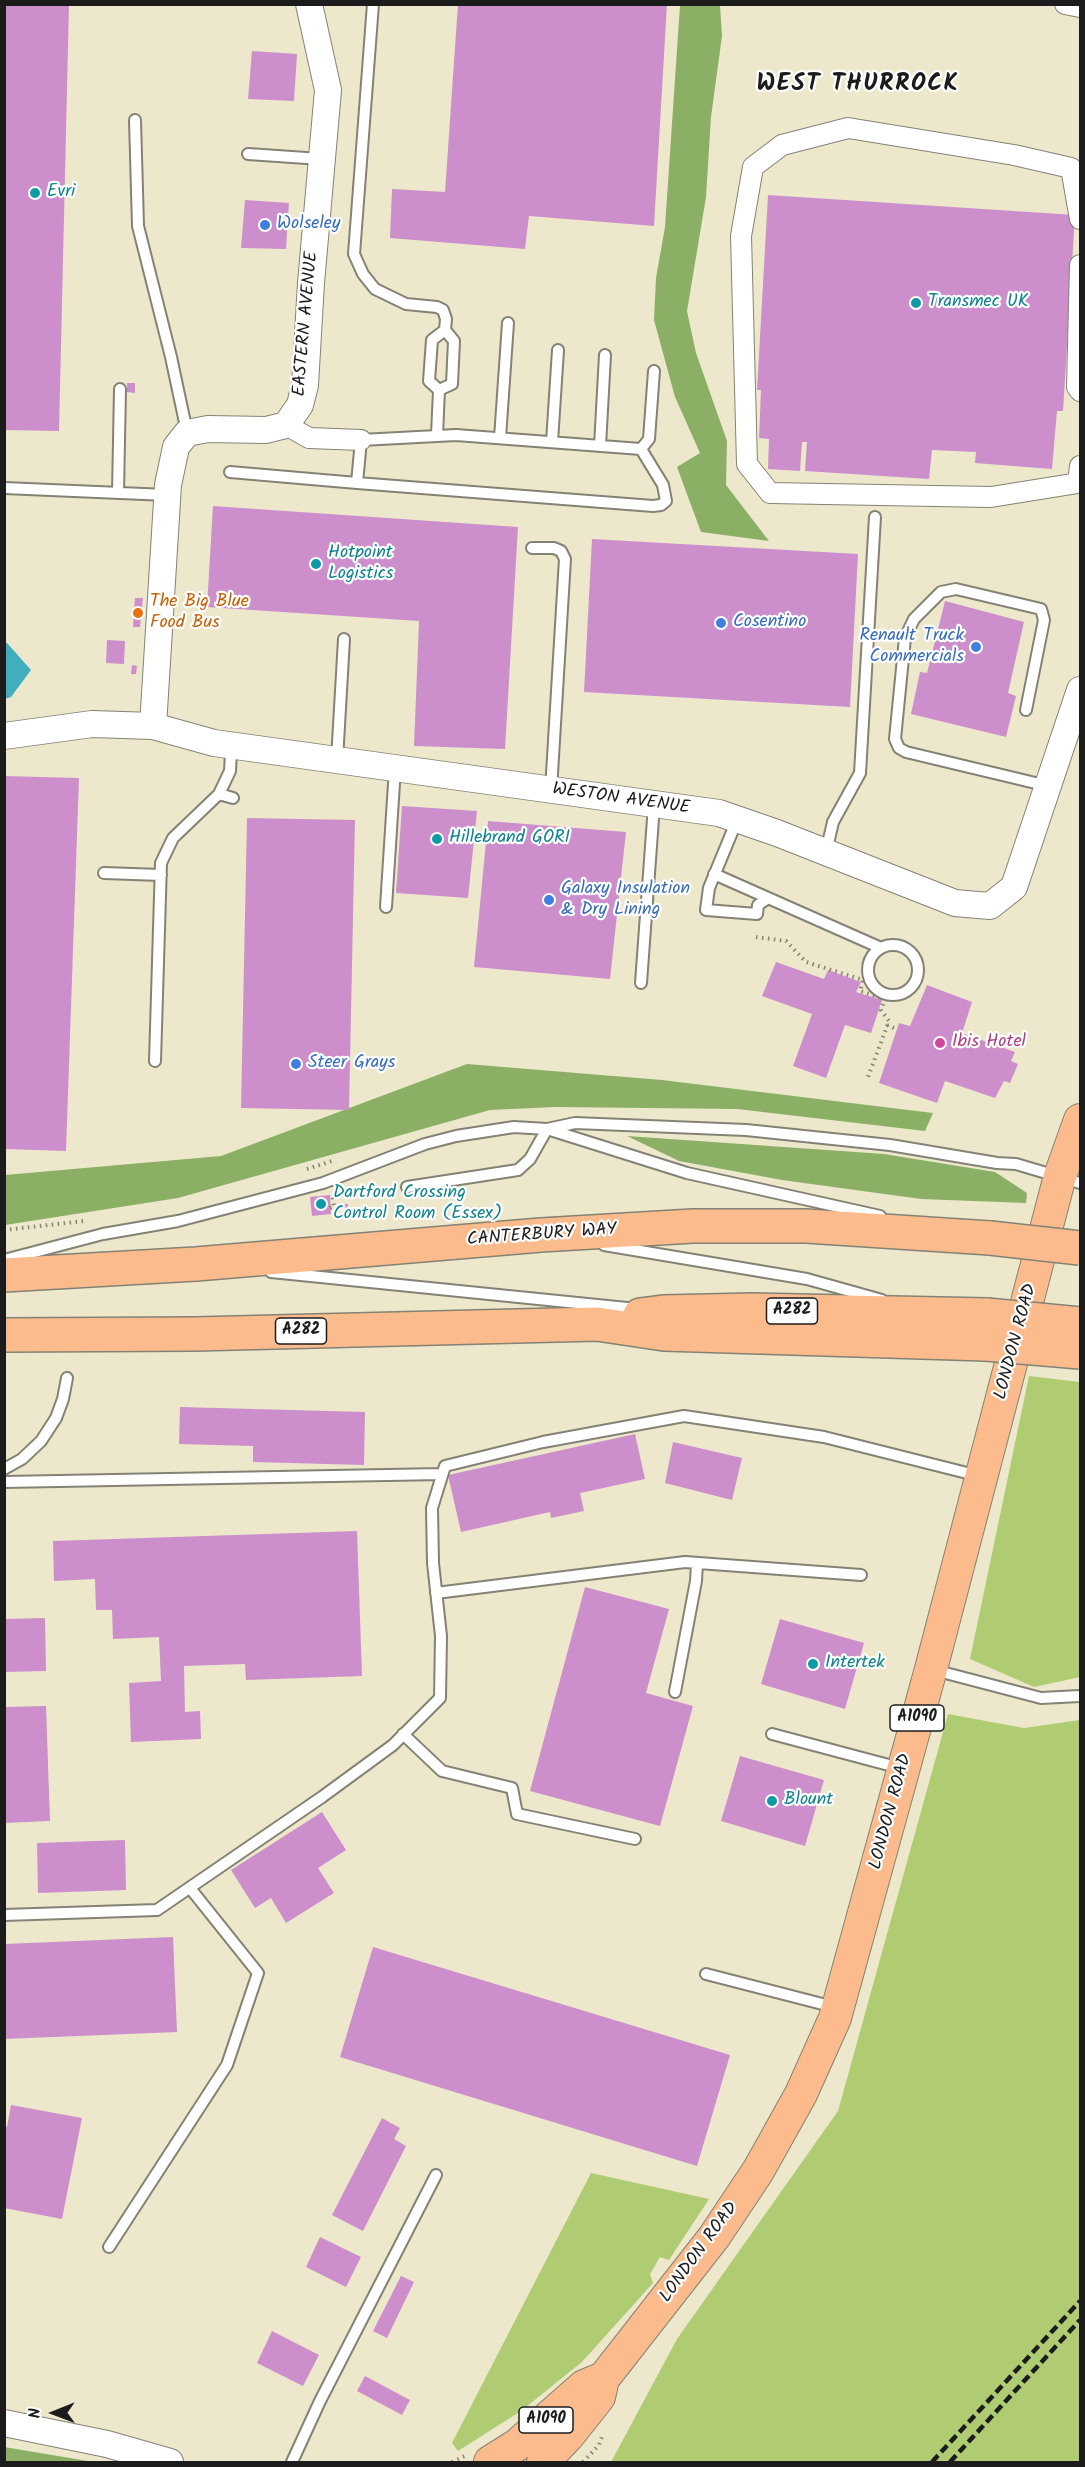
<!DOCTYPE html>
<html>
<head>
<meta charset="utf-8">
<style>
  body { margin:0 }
  #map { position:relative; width:1085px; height:2467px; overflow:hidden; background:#ede8cc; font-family:Kalam,sans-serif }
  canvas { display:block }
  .frame { position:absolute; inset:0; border:6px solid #1c1c1c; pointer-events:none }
  .north { position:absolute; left:24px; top:2383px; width:60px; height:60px; -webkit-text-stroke:4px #fff; paint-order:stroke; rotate:269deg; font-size:16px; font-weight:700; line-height:24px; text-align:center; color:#1c1c1c }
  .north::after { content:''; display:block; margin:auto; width:21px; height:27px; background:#1c1c1c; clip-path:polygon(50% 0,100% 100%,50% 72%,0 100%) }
</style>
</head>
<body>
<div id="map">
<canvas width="1085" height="2467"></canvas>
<div class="frame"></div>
<div class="north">N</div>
</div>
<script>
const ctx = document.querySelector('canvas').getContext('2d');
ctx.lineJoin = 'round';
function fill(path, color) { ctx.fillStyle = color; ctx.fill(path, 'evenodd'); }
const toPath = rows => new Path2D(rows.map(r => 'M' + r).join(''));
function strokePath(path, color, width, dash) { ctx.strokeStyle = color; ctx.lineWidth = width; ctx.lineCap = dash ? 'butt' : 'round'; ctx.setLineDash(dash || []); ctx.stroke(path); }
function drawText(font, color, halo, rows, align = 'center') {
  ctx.font = font + ' Kalam,sans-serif'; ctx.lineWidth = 4.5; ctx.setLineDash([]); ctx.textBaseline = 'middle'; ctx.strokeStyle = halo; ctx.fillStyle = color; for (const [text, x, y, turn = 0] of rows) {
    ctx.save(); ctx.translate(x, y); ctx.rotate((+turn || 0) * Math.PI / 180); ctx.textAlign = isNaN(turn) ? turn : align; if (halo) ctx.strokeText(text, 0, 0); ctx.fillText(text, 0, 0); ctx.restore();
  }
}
fill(toPath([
  [1029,1376,1080,1382,1080,1677,1034,1687,970,1659],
  [948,1714,1024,1728,1080,1720,1080,2462,611,2462,677,2339,838,2111],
  [591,2173,709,2199,669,2260,660,2257,650,2274,653,2283,582,2362,521,2411,458,2451,452,2443]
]), '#afcc73');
fill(toPath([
  [680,5,720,5,722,36,711,117,706,197,687,311,696,353,727,441,726,485,769,541,701,532,677,467,700,453,675,397,654,320,656,278,665,227],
  [467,1064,662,1080,933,1113,925,1131,737,1109,556,1107,490,1110,178,1198,5,1225,5,1175,221,1156],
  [627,1136,884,1154,995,1172,1027,1193,1026,1203,921,1199,782,1180,679,1161],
  [4,2447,88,2461,96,2462,5,2462]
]), '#8bb065');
fill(toPath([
  [5,643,7,643,31,670,11,697,5,699]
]), '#40aebd');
fill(toPath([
  [4,4,69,4,59,431,4,430],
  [458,4,667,4,654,226,529,216,525,249,390,238,392,189,445,192],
  [252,51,297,54,294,101,248,99],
  [768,195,1075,215,1063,411,1057,411,1052,469,975,463,976,452,932,450,929,479,805,471,807,442,802,442,800,471,768,469,769,439,759,438,761,390,757,390],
  [245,200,289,203,286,249,241,248],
  [127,383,135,383,135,393,127,392],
  [213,506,518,527,505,749,414,746,419,621,207,607],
  [592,539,858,554,850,707,584,692],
  [135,598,143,598,140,627,133,627],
  [945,601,1024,622,1008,693,1016,696,1006,737,911,714,920,672,927,673],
  [107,640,125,641,124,664,106,663],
  [132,665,137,666,136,674,131,674],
  [4,776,79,778,66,1151,4,1149],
  [402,806,477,811,468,898,396,893],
  [247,818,355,820,349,1110,241,1108],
  [488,821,626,832,610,979,474,967],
  [776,962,824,979,828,970,861,982,856,992,882,1000,871,1033,845,1025,826,1078,793,1066,812,1014,762,996],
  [927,985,972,1002,962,1033,1015,1052,1011,1061,1018,1064,1010,1083,1004,1081,995,1098,945,1081,937,1103,879,1083,899,1023,910,1026],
  [330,1195,331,1214,312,1216,310,1197],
  [348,1204,348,1209,337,1209,337,1205],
  [180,1407,365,1412,364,1465,253,1462,253,1446,179,1444],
  [635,1434,645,1479,580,1493,584,1511,551,1518,550,1512,461,1532,448,1475],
  [673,1442,742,1458,732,1500,665,1483],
  [357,1531,362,1676,246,1680,245,1664,184,1666,185,1712,200,1711,201,1739,131,1742,129,1683,161,1681,159,1637,113,1639,112,1610,96,1610,95,1579,54,1581,53,1541],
  [585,1587,669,1609,646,1693,693,1706,660,1826,530,1791],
  [45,1618,46,1671,4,1672,4,1619],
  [780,1619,864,1643,845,1709,761,1684],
  [46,1706,50,1821,4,1823,4,1707],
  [740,1756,824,1780,805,1846,721,1821],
  [322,1812,346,1850,318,1868,334,1893,286,1923,271,1898,255,1908,231,1870],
  [125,1840,126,1890,38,1893,37,1843],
  [173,1937,177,2032,4,2039,4,1944],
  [373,1947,730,2055,697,2166,340,2057],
  [11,2105,82,2118,62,2219,4,2208,4,2126,7,2127],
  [382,2118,400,2128,394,2139,406,2146,363,2231,332,2215],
  [320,2237,361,2257,346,2287,306,2267],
  [401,2276,414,2282,387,2338,373,2331],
  [272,2331,319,2355,303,2386,257,2363],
  [365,2376,410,2400,402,2415,357,2391]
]), '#cc8fcb');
const service = toPath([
  [373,4,354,254,363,274,375,289,406,304,437,307,443,310,446,319,445,330,454,341,452,384,439,390,429,381,432,340,445,330],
  [135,120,138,226,171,357,187,432],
  [248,154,321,159],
  [437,435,439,390],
  [500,438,508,323],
  [552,442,558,350],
  [600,446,605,355],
  [641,449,649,439,654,371],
  [230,472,357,483,653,506,661,505,666,501,663,485,641,449,456,435,361,440,357,483],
  [4,488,167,495],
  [118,493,120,389],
  [532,548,554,548,561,551,565,559,551,790],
  [1026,710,1044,620,1041,609,956,589,941,592,914,619,905,638,895,739,899,748,906,752,1048,786],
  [337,760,344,639],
  [219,794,233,798],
  [737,820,709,888,706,910,757,914,758,905,768,898],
  [826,852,833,822,860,773,875,517],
  [104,873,161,875],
  [714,874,881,948],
  [386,907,395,768],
  '868 970a25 25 0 1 1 50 0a25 25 0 1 1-50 0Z',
  [641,983,654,805],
  [155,1061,161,863,173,838,219,794,230,771,231,752,235,746],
  [407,1187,518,1170,530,1159,547,1129,575,1123,746,1130,890,1145,997,1163,1016,1164,1080,1183],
  [604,1245,807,1279,882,1300],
  [4,1260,103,1234,178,1221,323,1183,425,1144,456,1136,514,1127,547,1129,687,1173,880,1216],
  [271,1272,637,1309],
  [4,1469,22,1459,41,1441,56,1418,63,1399,67,1378],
  [4,1482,442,1474],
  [436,1593,685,1562,861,1575],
  [934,1670,1041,1698,1080,1696],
  [675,1692,696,1581,697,1563],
  [403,1734,442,1771,512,1788,517,1814,635,1839],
  [772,1734,900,1768],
  [4,1915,157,1910,322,1797,393,1745,440,1698,441,1636,433,1563,432,1508,445,1466,543,1442,684,1416,824,1437,979,1476],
  [706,1974,834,2007],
  [109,2247,227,2065,258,1973,190,1888],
  [292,2462,320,2401,436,2175]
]);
const minor = toPath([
  [1065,4,1080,7],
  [1080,219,1071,168,1014,155,848,128,782,145,753,167,741,236,747,464,770,493,991,497,1078,483,1080,466],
  [1080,265,1077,387,1080,391],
  [286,425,309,438,361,440]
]);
const tertiary = toPath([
  [153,726,168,485,176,447,187,433,208,429,266,430,286,425,300,405,305,385,311,283,328,90,309,4],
  [4,736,92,724,153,726,214,743,719,813,777,833,955,903,990,906,1014,887,1080,690],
  [4,2423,107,2444,170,2462]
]);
const primary = toPath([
  [490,2462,517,2445,584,2386,601,2379],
  [543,2462,568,2436,599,2397,603,2379,714,2237,758,2171,801,2094,835,2018,931,1669,1060,1176,1080,1120]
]);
const trunk = toPath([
  [4,1275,196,1264,541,1235,693,1226,806,1226,990,1238],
  [640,1315,663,1312,752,1310,987,1315],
  [4,1335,195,1334,597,1324,664,1334,986,1344]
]);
strokePath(service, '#848274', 14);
strokePath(minor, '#848274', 22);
strokePath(tertiary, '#848274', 28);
strokePath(primary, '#848274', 34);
strokePath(trunk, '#848274', 36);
strokePath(toPath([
  [756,937,786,941,806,962,863,980,860,991,885,999,881,1010,889,1021,868,1077],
  [887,1025,894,1028],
  [307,1169,332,1161],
  [330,1208,334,1207,332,1194],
  [4,1230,84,1221],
  [452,2462,467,2455],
  [583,2462,599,2445,602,2437]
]), '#848274', 4, [1.5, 4.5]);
strokePath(service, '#fff', 10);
strokePath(minor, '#fff', 20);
strokePath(tertiary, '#fff', 26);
strokePath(primary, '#fbbb8c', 32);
strokePath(trunk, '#fbbb8c', 33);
strokePath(toPath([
  [932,2462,1080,2301],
  [950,2462,1080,2320]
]), '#1c1c1c', 4.5, [9, 4.5]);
const trunkBridge = toPath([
  [990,1238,1080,1248],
  [987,1315,1080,1324],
  [986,1344,1080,1352]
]);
strokePath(trunkBridge, '#848274', 36, []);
strokePath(trunkBridge, '#fbbb8c', 33);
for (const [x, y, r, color] of [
  [35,193,6,"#0f9aa8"],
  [265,225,6,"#3f7fe0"],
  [916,303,6,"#0f9aa8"],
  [316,564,6,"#0f9aa8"],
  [138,613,6,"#e8710a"],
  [721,623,6,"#3f7fe0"],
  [976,647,6,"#3f7fe0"],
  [437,839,6,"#0f9aa8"],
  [549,900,6,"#3f7fe0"],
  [940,1043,6,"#d1479c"],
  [296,1064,6,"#3f7fe0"],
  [321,1204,6,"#0f9aa8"],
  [813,1664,6,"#0f9aa8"],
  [772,1801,6,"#0f9aa8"]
]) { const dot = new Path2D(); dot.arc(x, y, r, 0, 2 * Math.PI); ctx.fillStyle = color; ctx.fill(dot); strokePath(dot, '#fff', 2); }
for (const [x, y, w] of [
  [792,1311,51],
  [301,1331,51],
  [917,1718,54],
  [546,2420,54]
]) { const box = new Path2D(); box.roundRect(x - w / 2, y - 13, w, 26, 4.5); ctx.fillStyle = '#fff'; ctx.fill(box); strokePath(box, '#1c1c1c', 1.5); }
drawText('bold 16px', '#1c1c1c', null, [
  ["A282",792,1311],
  ["A282",301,1331],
  ["A1090",917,1718],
  ["A1090",546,2420]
]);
drawText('18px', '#0d838f', '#fff', [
  ["Evri",47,193],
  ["Transmec UK",928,303],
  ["Hotpoint",328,554],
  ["Logistics",328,575],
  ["Hillebrand GORI",449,839],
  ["Dartford Crossing",333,1194],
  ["Control Room (Essex)",333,1215],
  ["Intertek",825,1664],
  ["Blount",784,1801]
], 'left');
drawText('18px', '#366cbe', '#fff', [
  ["Wolseley",277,225],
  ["Cosentino",733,623],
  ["Renault Truck",964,637,"right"],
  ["Commercials",964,658,"right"],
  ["Galaxy Insulation",561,890],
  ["& Dry Lining",561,911],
  ["Steer Grays",308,1064]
], 'left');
drawText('18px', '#1c1c1c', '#fff', [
  ["EASTERN AVENUE",307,324,-85],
  ["WESTON AVENUE",621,800,8],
  ["CANTERBURY WAY",542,1236,-4],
  ["LONDON ROAD",1017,1342,-75],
  ["LONDON ROAD",892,1812,-75],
  ["LONDON ROAD",700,2253,-54]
]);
drawText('18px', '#c56008', '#fff', [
  ["The Big Blue",150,603],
  ["Food Bus",150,624]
], 'left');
drawText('18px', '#b23c85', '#fff', [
  ["Ibis Hotel",952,1043]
], 'left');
ctx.letterSpacing = '1.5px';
drawText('bold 24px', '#1c1c1c', '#fff', [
  ["WEST THURROCK",858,86]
]);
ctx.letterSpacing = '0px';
</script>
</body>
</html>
